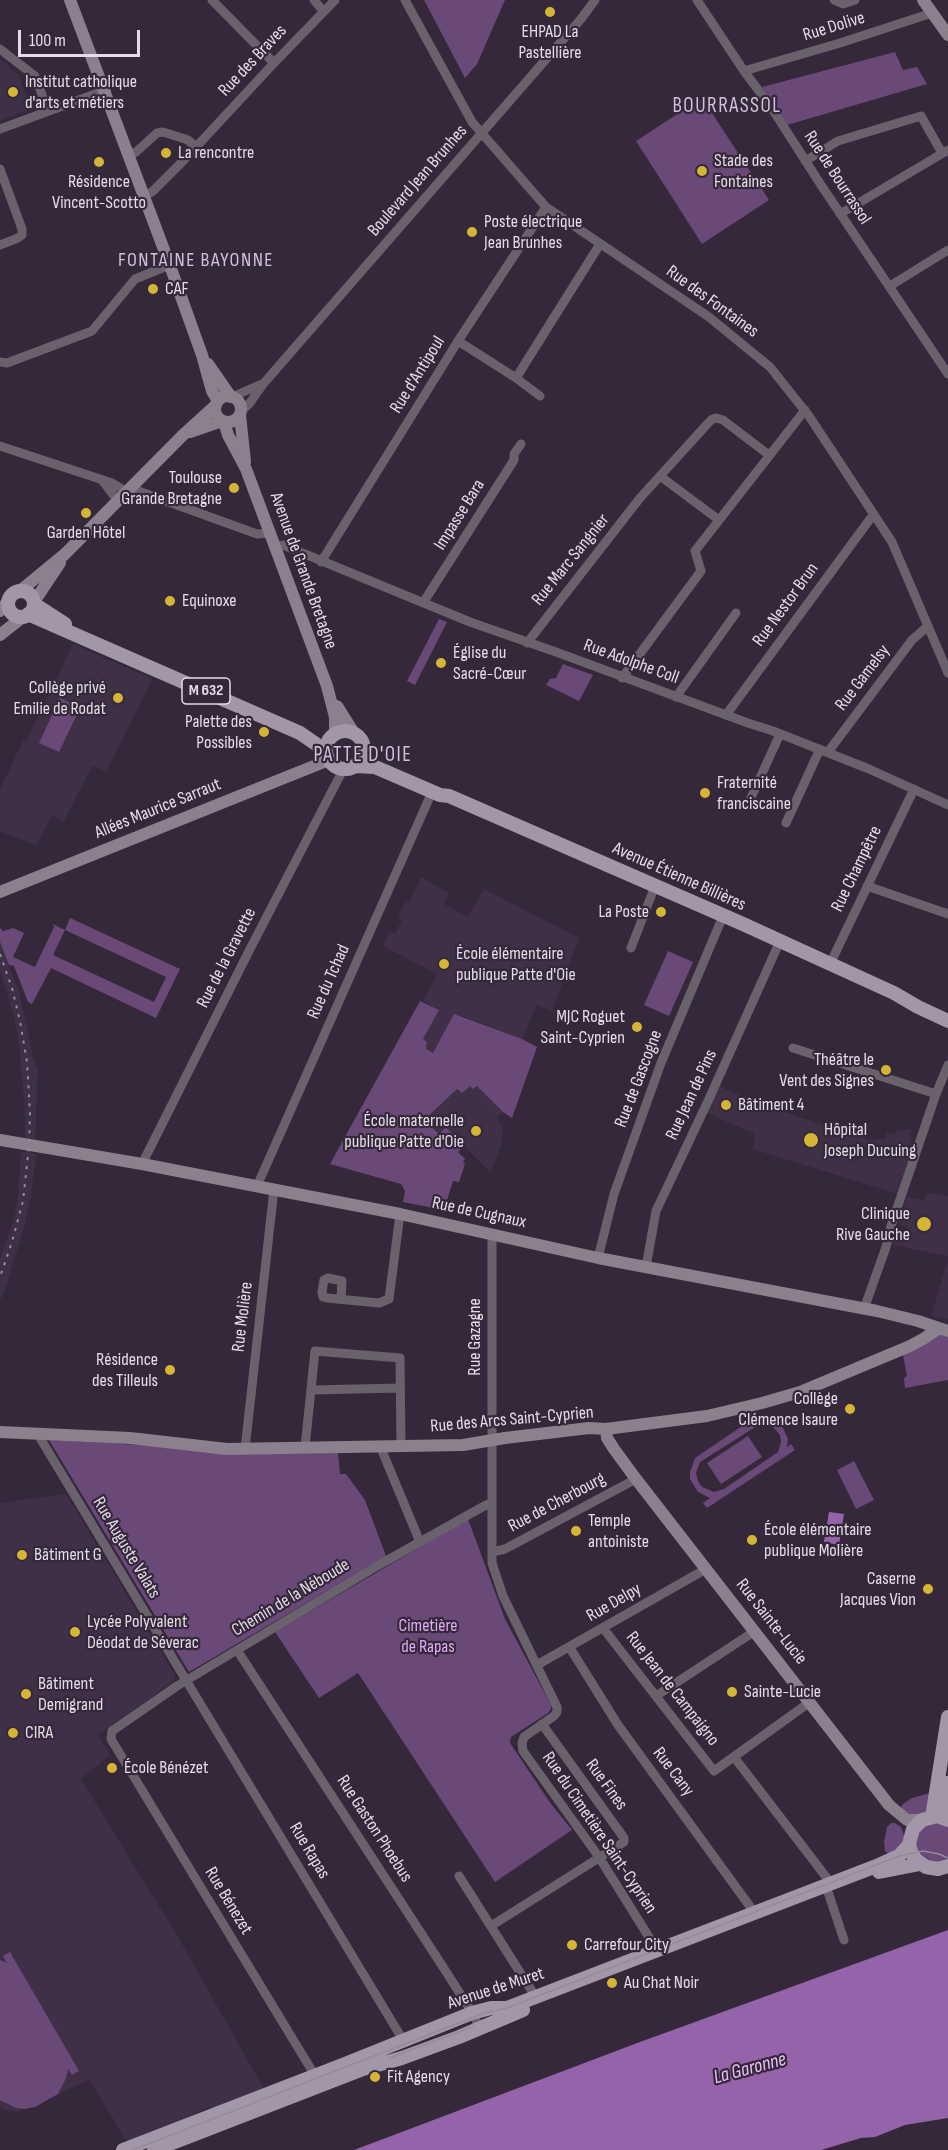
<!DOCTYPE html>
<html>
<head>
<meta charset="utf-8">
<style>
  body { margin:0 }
  #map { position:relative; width:948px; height:2150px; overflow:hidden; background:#35283a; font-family:"Sofia Sans Condensed",sans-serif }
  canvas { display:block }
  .scale { position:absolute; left:18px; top:30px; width:122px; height:27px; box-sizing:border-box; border:3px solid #e4dce8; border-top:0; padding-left:8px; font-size:18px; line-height:21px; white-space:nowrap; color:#e4dce8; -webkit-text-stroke:4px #35283a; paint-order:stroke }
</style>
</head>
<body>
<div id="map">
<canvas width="948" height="2150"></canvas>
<div class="scale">100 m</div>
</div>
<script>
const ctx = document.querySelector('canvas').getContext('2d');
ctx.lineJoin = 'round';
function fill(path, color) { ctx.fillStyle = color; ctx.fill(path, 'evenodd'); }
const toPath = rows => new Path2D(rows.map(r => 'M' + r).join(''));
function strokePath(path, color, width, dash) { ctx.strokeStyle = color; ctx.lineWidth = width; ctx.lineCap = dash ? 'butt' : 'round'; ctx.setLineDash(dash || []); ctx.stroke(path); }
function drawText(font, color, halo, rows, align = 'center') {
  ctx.font = font + ' "Sofia Sans Condensed",sans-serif'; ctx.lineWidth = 4.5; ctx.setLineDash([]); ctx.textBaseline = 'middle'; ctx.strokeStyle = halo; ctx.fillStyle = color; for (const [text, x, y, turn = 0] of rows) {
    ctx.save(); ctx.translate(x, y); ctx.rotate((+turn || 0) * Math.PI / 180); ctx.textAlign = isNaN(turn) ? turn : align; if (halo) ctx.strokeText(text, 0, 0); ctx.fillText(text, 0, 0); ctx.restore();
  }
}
fill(toPath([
  [0,59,19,76,31,109,0,120],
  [73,644,152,679,106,771,92,766,65,819,63,821,52,815,36,846,0,831,0,789,23,741,26,742],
  [421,877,449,893,444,904,468,917,484,889,579,938,552,1011,537,1005,522,1039,462,1016,433,1053,426,1049,422,1039,439,1010,423,1001,437,974,383,946,389,932,395,934,402,920,398,918,405,902,409,903],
  [0,942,19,992,34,1061,38,1071,35,1139,32,1138,31,1153,36,1154,31,1195,24,1227,4,1293,0,1300,0,1258,13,1222,18,1198,21,1153,27,1152,28,1138,25,1137,25,1110,19,1045,14,1016,0,971],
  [477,1085,503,1112,496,1118,503,1126,502,1142,491,1173,446,1127,439,1134,424,1120,458,1088],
  [719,1086,756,1103,870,1140,885,1139,887,1132,894,1135,897,1131,910,1129,911,1141,914,1145,898,1194,753,1149,755,1134,707,1113],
  [932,1193,948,1196,948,1256,892,1245,895,1234,905,1236,907,1226,901,1225,899,1222,907,1197,925,1201,926,1195],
  [948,1259,948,1319,931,1316],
  [66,1494,175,1675,174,1681,98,1735,110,1755,81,1779,178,1937,264,2089,213,2108,208,2107,187,2118,127,2142,90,2080,17,2112,4,2110,0,2106,0,1503]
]), '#403047');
fill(toPath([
  [424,0,505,0,477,64,465,78],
  [895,52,903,70,917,67,927,84,787,125,762,87],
  [702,98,769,200,702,244,636,141],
  [439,619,447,622,415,685,407,681],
  [563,664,593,675,579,701,546,685,550,679,556,678],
  [60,698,80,708,59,752,39,743],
  [70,918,180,969,156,1018,51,968,32,1004,28,1002,14,966,9,965,0,942,0,928,3,931,13,928,24,933,13,957,35,967,54,927,53,924,65,930],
  [65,930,166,977,154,1002,53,955],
  [668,951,693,962,669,1016,644,1005],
  [420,1001,439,1010,423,1039,427,1042,426,1049,433,1053,454,1014,522,1039,537,1047,512,1118,503,1112,477,1086,473,1089,470,1086,462,1093,457,1089,424,1120,439,1134,446,1127,464,1146,458,1152,465,1159,463,1162,465,1164,459,1182,453,1181,444,1210,403,1202,405,1191,401,1184,330,1164],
  [940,1334,948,1337,948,1380,905,1388,904,1378,907,1376,903,1355],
  [764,1417,777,1421,782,1426,788,1439,787,1447,791,1444,795,1450,707,1508,703,1503,710,1498,698,1492,690,1479,690,1472,695,1458,751,1420],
  [760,1424,772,1426,780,1435,781,1442,778,1452,724,1489,714,1492,702,1487,698,1481,696,1473,700,1462],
  [748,1436,762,1457,721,1484,707,1463],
  [49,1440,109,1443,179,1448,202,1452,246,1454,338,1453,340,1474,346,1474,365,1500,386,1556,189,1672],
  [854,1461,874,1500,856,1509,837,1470],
  [468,1519,505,1619,551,1705,551,1709,548,1713,511,1737,510,1743,551,1804,572,1830,495,1882,358,1673,319,1698,275,1632],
  [930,1793,926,1812,914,1817,900,1809,903,1804,912,1798],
  [935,1821,948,1825,948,1858,934,1864,920,1858,913,1843,918,1830],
  [891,1823,895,1823,901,1827,905,1838,905,1841,890,1855,885,1851,884,1842,887,1827],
  [10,1952,79,2071,72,2075,68,2069,66,2078,58,2094,35,2107,25,2109,16,2108,0,2100,0,1960,7,1963,3,1956]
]), '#694977');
fill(toPath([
  [829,1512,844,1514,839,1545,824,1542],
  [948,1930,948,2118,905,2125,875,2137,861,2138,821,2150,354,2150,640,2042]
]), '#9463a9');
strokePath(toPath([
  [212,0,274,63],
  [314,0,323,11],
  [405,0,472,122,546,207,709,317,770,367,809,416,892,542,948,673],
  [697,0,744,71,771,107,821,185,948,374],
  [834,0,843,4,855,0],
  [0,49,35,76,48,111],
  [744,71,840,43,932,13],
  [0,129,106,90],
  [129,155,136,152,157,133,163,132,188,140,195,146],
  [805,161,838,141,921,116,942,153],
  [0,169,22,229,22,235,18,238,0,245],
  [144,197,153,191,184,160,274,63,335,0],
  [840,214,948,150],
  [890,286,948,250],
  [458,341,516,378,600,244],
  [0,362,7,363,92,331,135,279,170,265],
  [516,378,540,396],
  [232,397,264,383],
  [241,411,249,404,264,383,581,19,595,0],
  [0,446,112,483,127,492],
  [660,476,719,520],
  [102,480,118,501],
  [130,488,257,534,270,533],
  [275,547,283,545,470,622,556,652,748,723,773,731,869,769,948,805],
  [321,562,458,341,546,207],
  [423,603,514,460,514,454,521,444],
  [527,643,640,498,711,420,716,418,723,420,769,455],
  [622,678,701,571,695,551,805,410],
  [676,697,736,613],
  [726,715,870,519,874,515],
  [828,752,912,640,928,626],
  [749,802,780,734],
  [786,823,820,749],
  [867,886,948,914],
  [631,948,655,886],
  [830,964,914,789],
  [793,1048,936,1094],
  [142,1164,250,949,344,768],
  [257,1186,432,792],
  [492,1234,492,1563,503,1596,557,1707,557,1712,554,1716,524,1737,522,1743,523,1751,599,1857,657,1950],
  [598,1258,614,1194,661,1063,723,916],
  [646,1267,656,1211,709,1099,780,941],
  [341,1299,342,1281,328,1278,324,1280,322,1292,323,1297,327,1298,379,1303,389,1299,400,1214],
  [864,1309,886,1247,891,1226,936,1094,948,1065],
  [312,1390,399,1388],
  [37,1433,403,2040],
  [380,1446,420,1542],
  [305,1447,315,1351,400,1358,401,1446],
  [245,1449,274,1189],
  [492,1552,505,1549,636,1479],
  [603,1628,714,1771,810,1702],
  [570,1648,618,1725,754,1912],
  [237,1650,443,1967,475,2017,479,2029],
  [537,1665,706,1569],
  [656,1696,755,1631],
  [734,1757,830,1882],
  [459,1876,535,1996],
  [828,1892,844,1940],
  [491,1926,624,1842,624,1838,542,1724],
  [317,2079,111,1739,112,1731,177,1686,377,1566,486,1505,492,1503]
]), '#69626c', 9);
strokePath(toPath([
  [70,0,169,263,202,355,212,391,218,401],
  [923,0,948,35],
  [208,364,231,397],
  '215 409a13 13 0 1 1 26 0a13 13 0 1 1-26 0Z',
  [240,415,245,462],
  [224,422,228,435,246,469,327,686,335,717,335,734],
  [190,432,222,421],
  [20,591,65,554,183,435,216,405],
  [34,602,60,563],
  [0,611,8,601],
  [0,635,24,616],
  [337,706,354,733],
  [0,892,329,760],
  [0,1140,142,1164,400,1214,598,1258,877,1311,918,1321,948,1331],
  [606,1429,607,1438,614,1449,636,1479,889,1805,907,1820,922,1820],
  [0,1432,130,1438,227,1449,463,1445,505,1438,589,1428,606,1429,707,1416,762,1403,800,1392,910,1346,923,1339,938,1329]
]), '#8a808e', 12);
strokePath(toPath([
  '8 604a13 13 0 1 1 26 0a13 13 0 1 1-26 0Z',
  [34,604,65,624],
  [28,614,300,733,326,751],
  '326 750a19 19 0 1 1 38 0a19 19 0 1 1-38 0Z',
  [354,766,375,767,440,795,449,796,743,924,894,993,918,1007,948,1021],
  [947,1783,945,1799,948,1813],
  [932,1817,948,1717],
  [948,1820,937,1816,922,1820,913,1829,909,1844,911,1852,916,1860,926,1867,938,1869,948,1866],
  [879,1872,920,1864],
  [123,2150,345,2064,472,2013,491,2008,507,2008,879,1865,899,1856,909,1845],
  [154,2150,363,2069,402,2058,459,2037,523,2010]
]), '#a396a9', 14);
strokePath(toPath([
  [390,2058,474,2026],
  [133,2150,438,2031,485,2013,507,2008,899,1856,923,1851,939,1854,948,1858]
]), '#958b9a', 1.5);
strokePath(toPath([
  [0,954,12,988,20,1021,27,1062,30,1113,29,1146,23,1201,12,1242,0,1277]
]), '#958b9a', 2, [3, 6]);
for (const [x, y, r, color] of [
  [550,12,6,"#d5b535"],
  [13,92,6,"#d5b535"],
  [166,153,6,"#d5b535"],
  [99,162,6,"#d5b535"],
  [702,171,6,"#d5b535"],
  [472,232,6,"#d5b535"],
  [153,289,6,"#d5b535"],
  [234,488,6,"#d5b535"],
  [86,513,6,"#d5b535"],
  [170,601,6,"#d5b535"],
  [441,663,6,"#d5b535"],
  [118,698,6,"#d5b535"],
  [264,732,6,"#d5b535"],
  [705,793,6,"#d5b535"],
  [661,912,6,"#d5b535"],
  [444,964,6,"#d5b535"],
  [637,1027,6,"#d5b535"],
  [886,1070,6,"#d5b535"],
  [726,1105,6,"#d5b535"],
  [476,1131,6,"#d5b535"],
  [811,1140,8,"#d5b535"],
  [924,1224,8,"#d5b535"],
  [170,1370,6,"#d5b535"],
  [850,1409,6,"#d5b535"],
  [576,1531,6,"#d5b535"],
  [752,1540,6,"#d5b535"],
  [22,1555,6,"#d5b535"],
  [928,1589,6,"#d5b535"],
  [75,1632,6,"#d5b535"],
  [732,1692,6,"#d5b535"],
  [26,1694,6,"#d5b535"],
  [13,1733,6,"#d5b535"],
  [112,1768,6,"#d5b535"],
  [572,1945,6,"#d5b535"],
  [612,1983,6,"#d5b535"],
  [375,2077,6,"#d5b535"]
]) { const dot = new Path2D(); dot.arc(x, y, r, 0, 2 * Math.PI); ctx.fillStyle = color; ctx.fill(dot); strokePath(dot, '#35283a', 2); }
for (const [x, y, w] of [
  [206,691,48]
]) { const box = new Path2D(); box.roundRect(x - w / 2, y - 13, w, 26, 4.5); ctx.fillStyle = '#35283a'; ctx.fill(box); strokePath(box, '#e4dce8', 1.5); }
drawText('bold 16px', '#e4dce8', null, [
  ["M 632",206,691]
]);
drawText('18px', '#e4dce8', '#35283a', [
  ["Rue Dolive",834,27,-17],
  ["Rue des Braves",253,61,-47],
  ["Rue de Bourrassol",837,178,57],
  ["Boulevard Jean Brunhes",418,181,-49],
  ["Rue des Fontaines",712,302,36],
  ["Rue d'Antipoul",418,375,-58],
  ["Impasse Bara",460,515,-58],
  ["Rue Marc Sangnier",571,560,-51],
  ["Avenue de Grande Bretagne",303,571,70],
  ["Rue Nestor Brun",786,605,-54],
  ["Rue Adolphe Coll",631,662,20],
  ["Rue Gamelsy",863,678,-53],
  ["Allées Maurice Sarraut",158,809,-22],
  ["Rue Champêtre",857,869,-64],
  ["Avenue Étienne Billières",679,877,24],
  ["Rue de la Gravette",227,958,-63],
  ["Rue du Tchad",329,982,-66],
  ["Rue de Gascogne",639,1079,-69],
  ["Rue Jean de Pins",692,1095,-65],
  ["Rue de Cugnaux",479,1213,12],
  ["Rue Molière",243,1317,-83],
  ["Rue Gazagne",475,1337,-90],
  ["Rue des Arcs Saint-Cyprien",512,1420,-5],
  ["Rue de Cherbourg",557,1503,-28],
  ["Rue Auguste Valats",126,1548,59],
  ["Chemin de la Néboude",291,1598,-31],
  ["Rue Delpy",614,1603,-30],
  ["Rue Sainte-Lucie",771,1622,52],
  ["Rue Jean de Campaigno",672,1689,52],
  ["Rue Cany",673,1772,53],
  ["Rue Fines",606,1785,54],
  ["Rue Gaston Phoebus",374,1829,57],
  ["Rue du Cimetière Saint-Cyprien",599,1833,56],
  ["Rue Rapas",309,1851,59],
  ["Rue Bénezet",228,1901,59],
  ["Avenue de Muret",496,1989,-18]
]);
drawText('18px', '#e4dce8', '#35283a', [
  ["EHPAD La",550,32,"center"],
  ["Pastellière",550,53,"center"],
  ["Institut catholique",25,82],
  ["d'arts et métiers",25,103],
  ["La rencontre",178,153],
  ["Stade des",714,161],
  ["Fontaines",714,182],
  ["Résidence",99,182,"center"],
  ["Vincent-Scotto",99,203,"center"],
  ["Poste électrique",484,222],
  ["Jean Brunhes",484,243],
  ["CAF",165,289],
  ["Toulouse",222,478,"right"],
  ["Grande Bretagne",222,499,"right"],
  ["Garden Hôtel",86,533,"center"],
  ["Equinoxe",182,601],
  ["Église du",453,653],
  ["Sacré-Cœur",453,674],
  ["Collège privé",106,688,"right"],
  ["Emilie de Rodat",106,709,"right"],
  ["Palette des",252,722,"right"],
  ["Possibles",252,743,"right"],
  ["Fraternité",717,783],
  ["franciscaine",717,804],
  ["La Poste",649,912,"right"],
  ["École élémentaire",456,954],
  ["publique Patte d'Oie",456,975],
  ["MJC Roguet",625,1017,"right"],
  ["Saint-Cyprien",625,1038,"right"],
  ["Théâtre le",874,1060,"right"],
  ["Vent des Signes",874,1081,"right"],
  ["Bâtiment 4",738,1105],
  ["École maternelle",464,1121,"right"],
  ["publique Patte d'Oie",464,1142,"right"],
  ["Hôpital",824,1130],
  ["Joseph Ducuing",824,1151],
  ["Clinique",910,1214,"right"],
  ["Rive Gauche",910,1235,"right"],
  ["Résidence",158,1360,"right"],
  ["des Tilleuls",158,1381,"right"],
  ["Collège",838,1399,"right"],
  ["Clémence Isaure",838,1420,"right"],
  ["Temple",588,1521],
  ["antoiniste",588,1542],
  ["École élémentaire",764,1530],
  ["publique Molière",764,1551],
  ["Bâtiment G",34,1555],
  ["Caserne",916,1579,"right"],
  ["Jacques Vion",916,1600,"right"],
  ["Lycée Polyvalent",87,1622],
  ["Déodat de Séverac",87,1643],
  ["Bâtiment",38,1684],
  ["Demigrand",38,1705],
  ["Sainte-Lucie",744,1692],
  ["CIRA",25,1733],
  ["École Bénézet",124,1768],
  ["Carrefour City",584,1945],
  ["Au Chat Noir",624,1983],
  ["Fit Agency",387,2077]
], 'left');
drawText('18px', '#dfaaf6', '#35283a', [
  ["Cimetière",428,1626],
  ["de Rapas",428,1647]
]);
ctx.letterSpacing = '1.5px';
drawText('20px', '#d1c1d8', '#35283a', [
  ["FONTAINE BAYONNE",196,261]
]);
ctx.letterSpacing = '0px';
drawText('italic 20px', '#e9c1fb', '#35283a', [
  ["La Garonne",750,2069,-15]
]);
ctx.letterSpacing = '1.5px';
drawText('21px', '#d1c1d8', '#35283a', [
  ["BOURRASSOL",727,107],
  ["PATTE D'OIE",363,756]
]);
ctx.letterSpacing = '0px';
</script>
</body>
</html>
